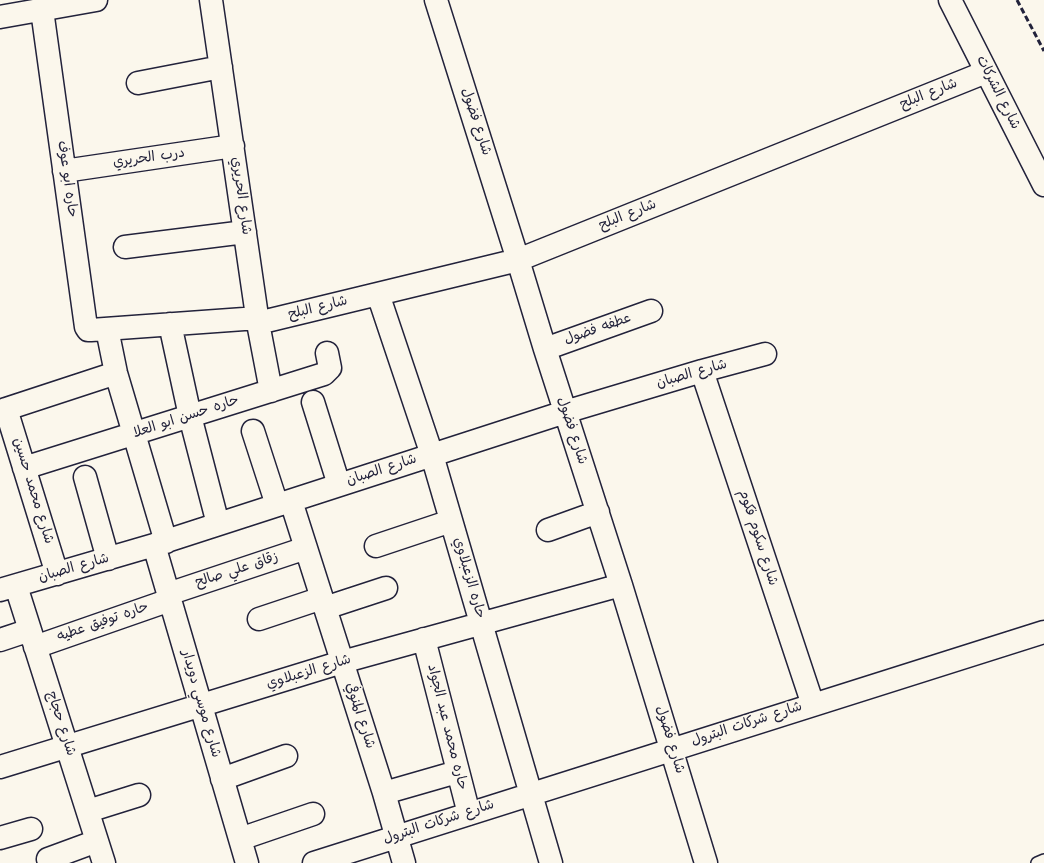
<!DOCTYPE html>
<html>
<head>
<meta charset="utf-8">
<style>
  body { margin:0 }
  canvas { display:block; background:#fbf7ec }
</style>
</head>
<body>
<canvas width="1044" height="863"></canvas>
<script>
const ctx = document.querySelector('canvas').getContext('2d');
ctx.lineJoin = 'round';
const toPath = rows => new Path2D(rows.map(r => 'M' + r).join(''));
function strokePath(path, color, width, dash) { ctx.strokeStyle = color; ctx.lineWidth = width; ctx.lineCap = dash ? 'butt' : 'round'; ctx.setLineDash(dash || []); ctx.stroke(path); }
function drawText(font, color, halo, rows, align = 'center') {
  ctx.font = font + ' Kalam,"Playpen Sans Arabic",sans-serif'; ctx.lineWidth = 3; ctx.setLineDash([]); ctx.textBaseline = 'middle'; ctx.strokeStyle = halo; ctx.fillStyle = color; for (const [text, x, y, turn = 0] of rows) {
    ctx.save(); ctx.translate(x, y); ctx.rotate((+turn || 0) * Math.PI / 180); ctx.textAlign = isNaN(turn) ? turn : align; if (halo) ctx.strokeText(text, 0, 0); ctx.fillText(text, 0, 0); ctx.restore();
  }
}
const lane = toPath([
  [1037,863,1044,860]
]);
const street = toPath([
  [211,0,258,323,271,391],
  [436,0,518,260,545,349,621,585,706,863],
  [42,10,86,327,88,330,91,330,258,318],
  [0,17,96,0],
  [138,83,221,67],
  [64,171,233,146],
  [125,247,245,232],
  [378,294,432,455,551,863],
  [258,323,518,260,986,72],
  [170,324,190,416,218,524],
  [107,329,116,373,166,542],
  [545,349,651,311],
  [702,371,813,705],
  [313,402,339,485],
  [6,409,57,574],
  [0,411,116,373],
  [253,431,277,505],
  [24,468,324,374,330,368,327,353],
  [85,477,108,559],
  [291,501,384,793,404,863],
  [548,530,598,512],
  [154,545,247,863],
  [376,546,451,521],
  [16,586,104,863],
  [0,590,154,545,565,412,702,371,765,354],
  [168,594,306,548],
  [325,608,386,588],
  [259,619,322,598],
  [424,639,469,814],
  [0,640,30,630],
  [35,647,170,600],
  [0,767,342,662,621,585],
  [222,779,286,756],
  [384,793,457,772],
  [88,811,139,795],
  [0,838,31,829],
  [240,839,313,814],
  [48,859,97,841],
  [314,863,1044,632]
]);
const secondary = toPath([
  [950,0,1044,185]
]);
strokePath(lane, '#22223b', 14);
strokePath(street, '#22223b', 25);
strokePath(secondary, '#22223b', 25);
strokePath(lane, '#fbf7ec', 11);
strokePath(street, '#fbf7ec', 22);
strokePath(secondary, '#fbf7ec', 22);
strokePath(toPath([
  [1017,0,1044,51]
]), '#22223b', 3, [6, 3]);
drawText('14px', '#22223b', '#fbf7ec', [
  ["شارع الشركات",997,93,63],
  ["شارع البلح",929,95,-22],
  ["شارع فضول",475,122,72],
  ["درب الحريري",149,159,-8],
  ["حاره ابو عوف",66,179,82],
  ["شارع الحريري",240,196,82],
  ["شارع البلح",628,216,-22],
  ["شارع البلح",318,309,-14],
  ["عطفه فضول",598,330,-19],
  ["شارع الصبان",692,375,-16],
  ["حاره حسن ابو العلا",186,418,-18],
  ["شارع فضول",571,431,72],
  ["شارع الصبان",382,471,-18],
  ["شارع محمد حسين",32,491,73],
  ["شارع سكوم فكوم",757,538,72],
  ["شارع الصبان",74,569,-16],
  ["زقاق علي صالح",237,571,-18],
  ["حاره الزعبلاوي",468,578,74],
  ["حاره توفيق عطيه",103,623,-19],
  ["شارع الزعبلاوي",309,673,-17],
  ["شارع موسي دويدار",200,704,74],
  ["شارع المنوفي",359,716,72],
  ["شارع حجاج",60,724,72],
  ["شارع شركات البترول",747,725,-18],
  ["حاره محمد عبد الجواد",446,727,76],
  ["شارع فضول",669,740,73],
  ["شارع شركات البترول",439,823,-18]
]);
</script>
</body>
</html>
